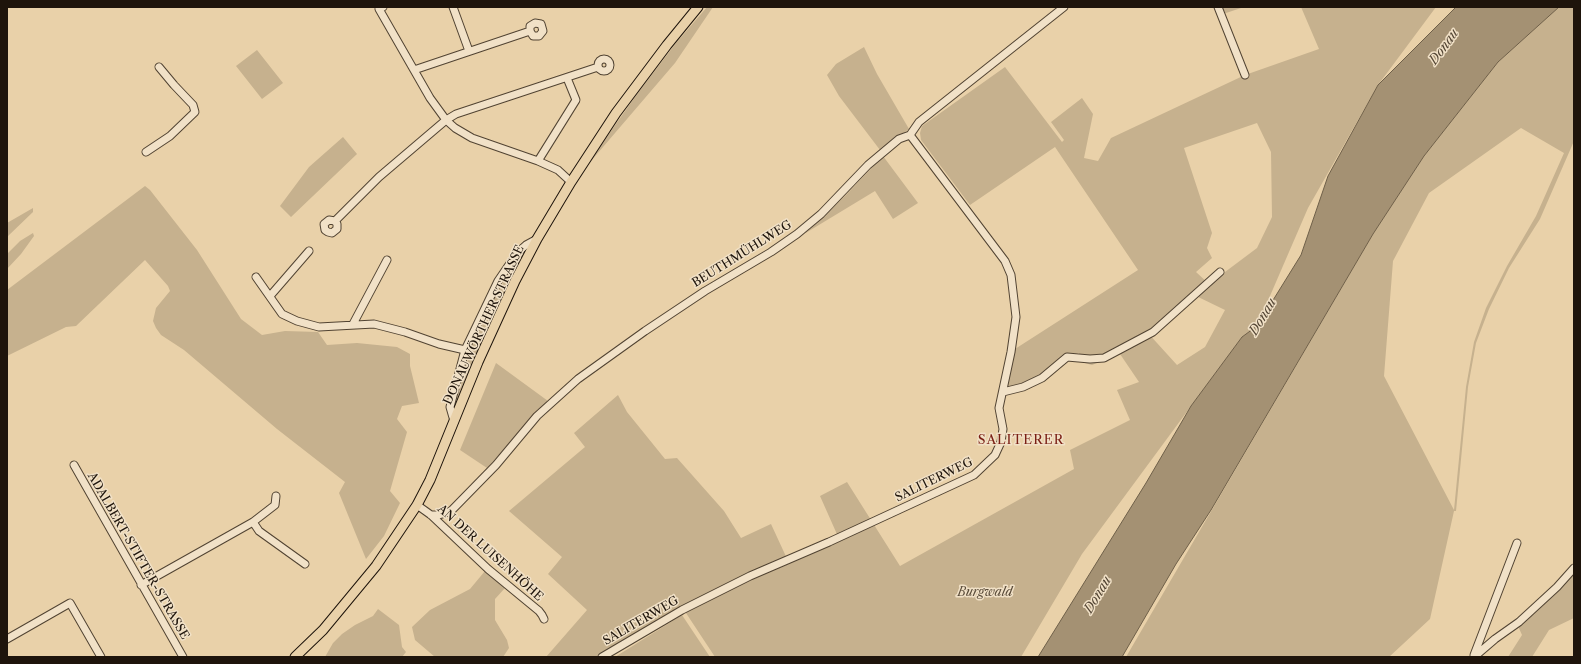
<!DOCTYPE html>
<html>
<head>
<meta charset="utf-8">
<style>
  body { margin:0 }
  #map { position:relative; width:1581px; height:664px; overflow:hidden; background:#e9d1a9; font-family:"Libre Caslon Text",serif }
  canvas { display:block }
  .frame { position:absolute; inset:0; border:8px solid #1e140b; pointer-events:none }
</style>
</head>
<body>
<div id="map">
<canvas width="1581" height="664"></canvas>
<div class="frame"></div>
</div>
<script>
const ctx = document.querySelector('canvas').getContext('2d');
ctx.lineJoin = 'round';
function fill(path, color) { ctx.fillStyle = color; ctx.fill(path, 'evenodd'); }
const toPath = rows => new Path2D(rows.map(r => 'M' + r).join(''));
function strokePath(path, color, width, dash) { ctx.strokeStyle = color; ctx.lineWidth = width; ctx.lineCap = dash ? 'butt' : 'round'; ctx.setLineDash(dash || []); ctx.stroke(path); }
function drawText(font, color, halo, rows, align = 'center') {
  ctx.font = font + ' "Libre Caslon Text",serif'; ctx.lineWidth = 3; ctx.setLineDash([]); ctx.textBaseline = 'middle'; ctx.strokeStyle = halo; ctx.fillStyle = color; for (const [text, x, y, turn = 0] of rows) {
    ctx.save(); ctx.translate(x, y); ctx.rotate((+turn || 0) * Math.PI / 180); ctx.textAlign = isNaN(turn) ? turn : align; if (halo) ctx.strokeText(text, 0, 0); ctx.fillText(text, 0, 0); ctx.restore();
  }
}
fill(toPath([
  [707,7,713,7,675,63,585,168,637,94,676,43],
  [1221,7,1244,7,1223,14],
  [1301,7,1436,7,1378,85,1308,208,1257,326,1242,337,1082,554,1021,657,715,657,686,613,686,610,599,657,546,657,587,610,548,574,562,557,509,511,585,447,574,433,618,395,627,412,665,459,677,458,724,511,741,538,771,524,789,563,840,541,820,496,847,482,900,566,1074,469,1070,450,1130,420,1117,390,1139,382,1120,354,1092,365,1081,362,1079,353,1069,354,1059,359,1042,375,1007,390,1015,349,1138,270,1055,147,970,205,921,140,920,133,922,126,1005,67,1062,142,1064,140,1051,122,1082,98,1093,114,1084,158,1098,161,1111,138,1245,75,1319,49],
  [1257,123,1271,152,1272,217,1257,248,1209,284,1196,272,1212,258,1207,248,1212,233,1184,148],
  [1192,294,1225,310,1205,347,1177,365,1147,332],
  [1559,7,1574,7,1574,141,1540,219,1509,268,1489,309,1476,343,1468,387,1456,511,1454,511,1430,619,1389,657,1126,657,1373,234,1424,156,1498,62],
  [1521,128,1564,153,1536,216,1507,266,1486,308,1474,342,1466,387,1454,510,1384,376,1393,261,1429,193],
  [864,47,877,74,909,129,880,150,839,96,827,75,836,64],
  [257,50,283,83,262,99,236,66],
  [343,137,357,154,291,217,280,206,309,167],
  [883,156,918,203,893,219,875,191,804,234,845,196],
  [145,186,150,190,197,250,241,319,262,335,285,331,318,332,327,345,357,343,397,347,410,354,410,366,419,403,402,406,397,419,407,432,390,491,400,503,384,536,366,559,339,493,345,482,277,429,184,350,161,335,156,328,153,321,156,308,170,291,168,286,145,260,76,326,66,327,7,356,7,290],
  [33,208,33,212,7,237,7,223],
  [33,233,34,236,21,254,7,269,7,254,20,241],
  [524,250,527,252,456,408,454,406,471,349,497,292],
  [496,363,548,401,487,468,460,450],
  [485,571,505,588,495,599,495,620,507,640,509,648,503,657,435,657,415,640,412,627,430,610,470,589],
  [1574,572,1574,618,1549,630,1532,657,1508,657,1522,635,1518,626],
  [378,609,399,625,402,647,406,652,402,657,325,657,333,643,342,634,355,625,373,616],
  [682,615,710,657,615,657]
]), '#c6b18e');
const water = toPath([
  [1456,7,1559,7,1498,62,1424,156,1373,234,1211,510,1176,564,1122,657,1038,657,1146,483,1191,406,1242,337,1257,326,1301,255,1328,176,1378,85,1456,7]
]);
fill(water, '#a49173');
strokePath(water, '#6e5f49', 1);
const minor = toPath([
  [383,7,379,9,430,98,446,120,455,128,472,138,538,161,558,170,571,182],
  [453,7,469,51],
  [1218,7,1245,75],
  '598 65a6 6 0 1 1 12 0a6 6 0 1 1-12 0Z',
  [414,70,530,31,533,36,539,36,543,31,541,24,535,23,530,26,530,31],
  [146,152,170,136,195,112,193,105,174,85,159,67],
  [538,161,576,100,567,78],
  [335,221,337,224,337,229,332,233,328,232,325,230,324,224,329,220,335,221,379,177,446,120,456,114,598,67],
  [256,277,282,314,297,321,319,327,374,324,405,332,439,344,465,350],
  [270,296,309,251],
  [353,324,387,260],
  [1003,392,1023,387,1042,378,1067,357,1090,359,1104,358,1153,332,1220,272],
  [454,421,450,407,465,350,498,281,517,253,526,245,537,239],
  [74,465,183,657],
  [417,505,431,515,488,569,539,611,542,615,544,619],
  [431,515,439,515,451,511,496,465,537,416,578,379,645,331,705,291,771,252,797,234,821,214,868,165,899,139,910,135,919,122,1064,7],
  [253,522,259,531,305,564],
  [141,585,253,522,275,505,276,496],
  [7,639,70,603,101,657],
  [1474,655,1517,543],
  [602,657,682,610,750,576,829,542,974,475,995,455,1001,442,1003,429,999,408,1011,352,1016,317,1011,275,1005,261,910,135],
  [1474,657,1495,639,1519,622,1557,587,1574,568]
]);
const major = toPath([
  [295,657,323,630,376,566,417,505,430,480,478,362,515,281,537,239,571,182,616,113,667,45,698,7]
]);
strokePath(minor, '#514332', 9);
strokePath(major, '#1e140b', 11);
strokePath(minor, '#f1e1c7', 7);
strokePath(major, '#e9d1a9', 9);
drawText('12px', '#1e140b', '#f1e1c7', [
  ["BEUTHMÜHLWEG",742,254,-32],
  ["DONAUWÖRTHER STRASSE",484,325,-65],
  ["SALITERWEG",934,480,-26],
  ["AN DER LUISENHÖHE",490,553,42],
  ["ADALBERT-STIFTER-STRASSE",138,556,60],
  ["SALITERWEG",641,621,-30]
]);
drawText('italic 12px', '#594b39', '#f1e1c7', [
  ["Burgwald",985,593]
]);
drawText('italic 13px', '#544635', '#f1e1c7', [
  ["Donau",1444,47,-54],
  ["Donau",1263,317,-59],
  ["Donau",1098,595,-59]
]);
ctx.letterSpacing = '1px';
drawText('13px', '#7a1f14', '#f1e1c7', [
  ["SALITERER",1021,440]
]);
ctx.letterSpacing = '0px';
</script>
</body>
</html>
